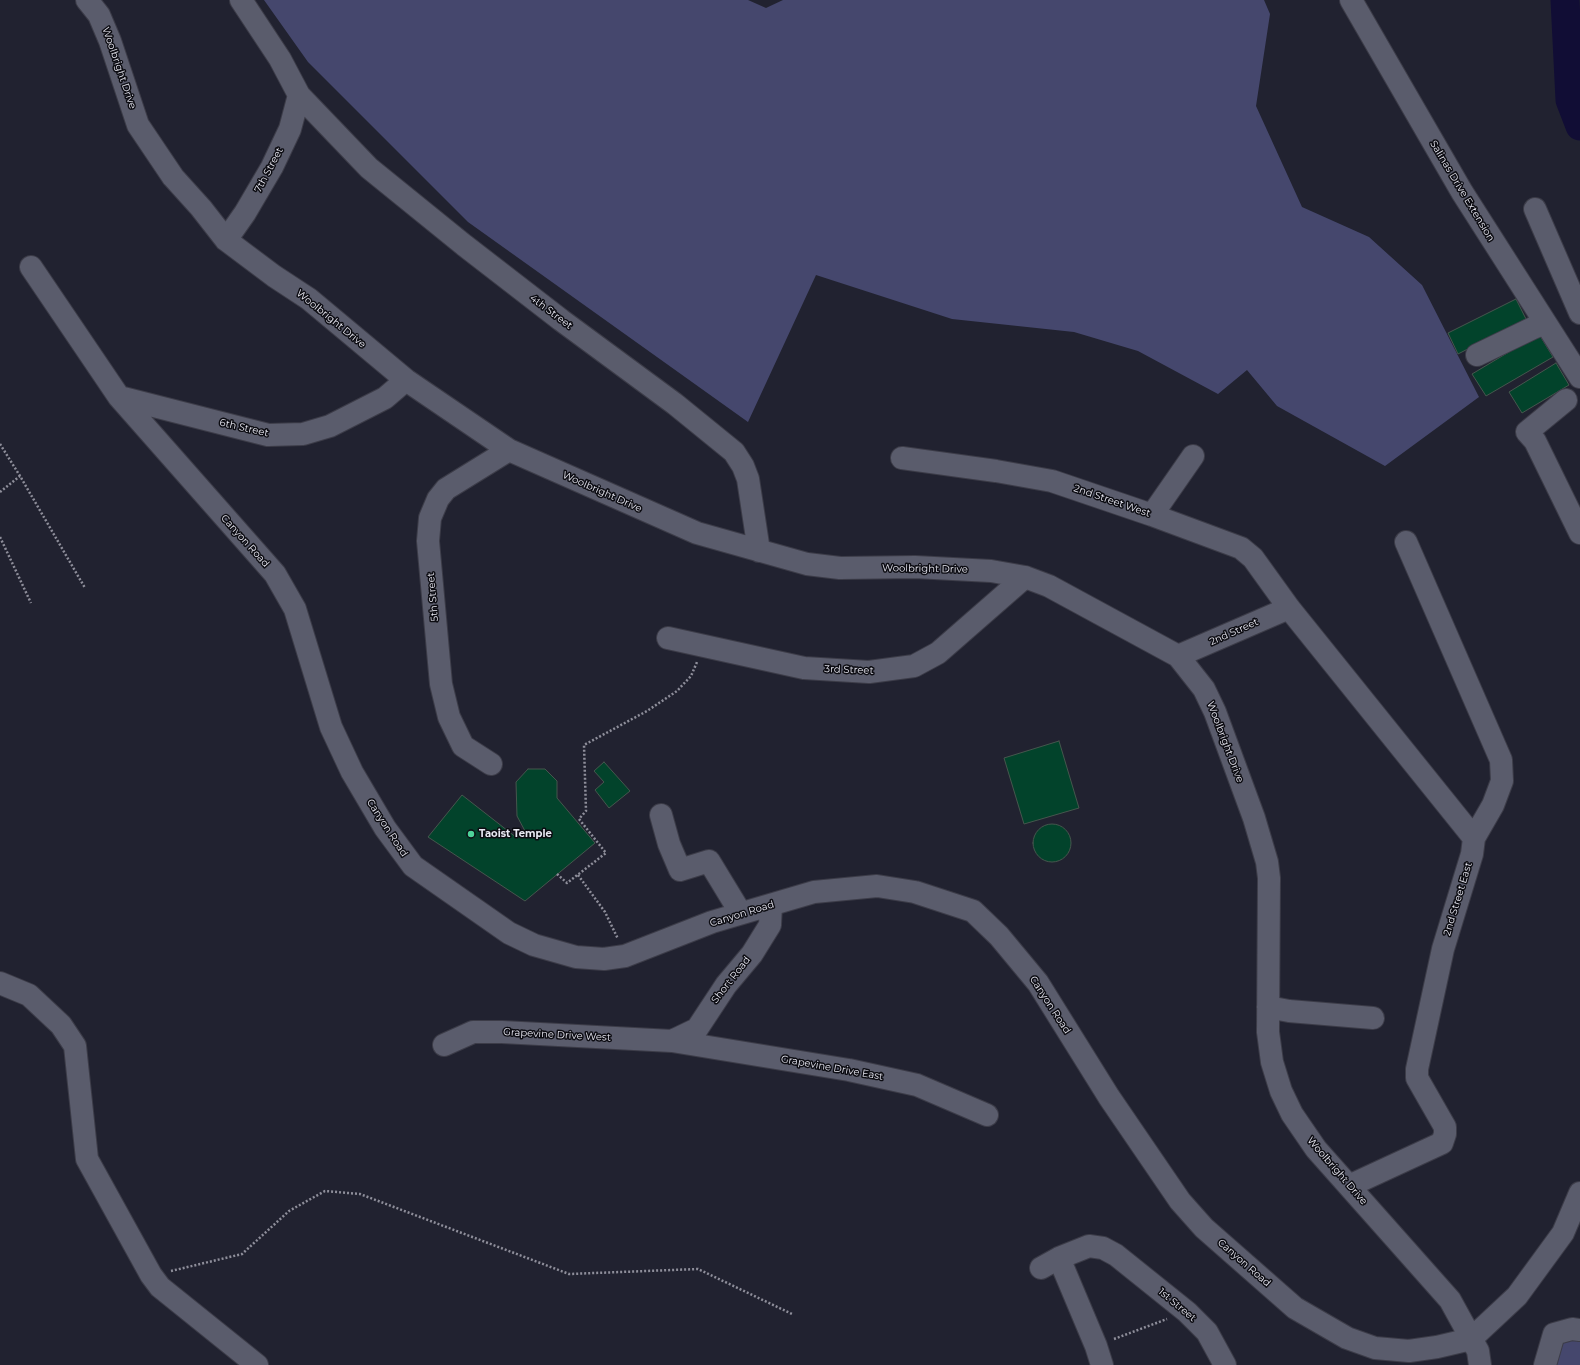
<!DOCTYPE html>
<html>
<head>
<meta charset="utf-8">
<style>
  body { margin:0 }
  canvas { display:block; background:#212230 }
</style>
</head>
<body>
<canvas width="1580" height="1365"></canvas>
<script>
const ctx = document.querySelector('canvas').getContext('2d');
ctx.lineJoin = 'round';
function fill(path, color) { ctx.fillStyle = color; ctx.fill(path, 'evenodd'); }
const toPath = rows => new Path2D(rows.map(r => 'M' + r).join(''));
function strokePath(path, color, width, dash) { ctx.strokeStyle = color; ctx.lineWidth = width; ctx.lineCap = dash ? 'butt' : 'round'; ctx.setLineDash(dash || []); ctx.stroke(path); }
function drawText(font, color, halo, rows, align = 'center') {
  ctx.font = font + ' Montserrat,sans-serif'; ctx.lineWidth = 3; ctx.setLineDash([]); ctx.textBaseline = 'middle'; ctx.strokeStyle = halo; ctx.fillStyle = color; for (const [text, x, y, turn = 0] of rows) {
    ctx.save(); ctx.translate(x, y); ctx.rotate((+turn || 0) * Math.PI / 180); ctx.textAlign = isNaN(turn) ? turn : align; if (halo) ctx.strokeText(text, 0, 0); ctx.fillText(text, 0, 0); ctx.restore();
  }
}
fill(toPath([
  [264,0,748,0,766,8,783,0,1264,0,1270,14,1256,106,1302,207,1369,237,1422,285,1479,397,1385,466,1277,406,1247,370,1218,394,1138,351,1074,332,952,319,816,275,748,422,468,222,308,62],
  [1580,1329,1580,1365,1556,1365,1562,1342]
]), '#45476d');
strokePath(toPath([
  [1565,0,1570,100,1580,126]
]), '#110d35', 29);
const building = toPath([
  [1516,299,1526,319,1458,354,1448,333,1516,299],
  [1539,334,1553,357,1486,396,1472,374,1539,334],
  [1556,363,1569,385,1522,413,1509,392,1556,363],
  [1059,741,1079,808,1024,824,1004,758,1059,741],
  [604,762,630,791,609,808,595,790,604,782,594,771,604,762],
  [528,769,545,769,557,781,557,798,595,843,525,901,428,837,462,795,517,838,525,831,517,816,516,782,528,769],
  '1033 843a19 19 0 1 1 38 0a19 19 0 1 1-38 0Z'
]);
fill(building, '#02432b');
strokePath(building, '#45564d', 1);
const minor = toPath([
  [87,0,99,15,110,41,138,125,173,177,201,208,226,240,274,276,309,299,406,380,509,450,697,533,807,564,840,568,915,567,991,571,1025,577,1049,586,1178,656,1204,689,1215,712,1254,818,1267,862,1269,878,1268,1032,1272,1062,1281,1091,1292,1114,1316,1149,1450,1300,1478,1351,1480,1365],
  [241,0,280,59,299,95,369,168,464,245,561,320,675,404,734,452,743,466,748,479,759,551],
  [1351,0,1462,192,1580,377],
  [1535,209,1580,313],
  [226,240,245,213,272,167,290,129,299,95],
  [31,267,119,397,275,574,295,609,331,727,352,772,385,828,413,866,509,933,534,945,576,957,604,959,625,956,712,922,814,892,877,886,915,892,973,911,999,936,1038,983,1109,1097,1180,1201,1204,1228,1295,1308,1347,1338,1375,1348,1409,1351,1437,1347,1471,1339,1517,1296,1563,1233,1580,1193],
  [1477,355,1533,328,1545,323],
  [119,397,268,435,303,434,330,426,385,398,406,380],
  [1566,400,1527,432,1535,441,1580,533],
  [902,458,996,471,1052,481,1152,515,1241,548,1253,558,1289,608,1474,838],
  [1152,515,1193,456],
  [668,638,804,668,869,672,914,666,938,653,1025,577],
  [1178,656,1289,608],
  [491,764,463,746,449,717,441,684,428,541,430,518,438,499,446,489,509,450],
  [661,815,669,844,680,870,709,861,740,912],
  [0,983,29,995,61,1025,75,1046,87,1159,151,1275,160,1287,257,1365],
  [1268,1007,1289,1011,1373,1018],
  [672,1041,697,1029,726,985,752,954,770,925,771,905],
  [444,1045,473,1032,502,1032,672,1041,849,1070,917,1085,987,1115],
  [1349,1186,1442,1143,1445,1134,1445,1127,1417,1078,1417,1069,1443,949,1472,854,1474,838,1493,805,1502,781,1501,760,1406,542],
  [1059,1258,1096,1346,1102,1365],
  [1041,1268,1059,1258,1089,1246,1103,1248,1116,1255,1187,1312,1207,1332,1225,1365],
  [1545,1365,1554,1334,1572,1329,1580,1330]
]);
strokePath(minor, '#3c3c48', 24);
strokePath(toPath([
  [0,444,20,476,85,588],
  [0,492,20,476],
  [0,537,31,603],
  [557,874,567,883,606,853,579,819,586,811,584,745,647,711,677,691,691,676,697,662],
  [578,875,605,912,618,939],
  [171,1271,242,1254,289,1211,325,1191,360,1194,569,1274,698,1269,792,1314],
  [1114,1339,1167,1319]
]), '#8e8e9a', 2.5, [2, 2]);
strokePath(minor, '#5a5c6c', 22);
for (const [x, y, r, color] of [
  [471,834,4,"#4ed39a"]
]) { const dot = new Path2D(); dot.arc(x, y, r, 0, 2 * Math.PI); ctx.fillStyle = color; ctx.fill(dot); strokePath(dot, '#0c0c12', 1.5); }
drawText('10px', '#e9e9f3', '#0c0c12', [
  ["Woolbright Drive",119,68,71],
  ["7th Street",269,170,-62],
  ["Salinas Drive Extension",1462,191,59],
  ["4th Street",551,312,37],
  ["Woolbright Drive",331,319,39],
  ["6th Street",244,428,13],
  ["Woolbright Drive",602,492,24],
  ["2nd Street West",1112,501,19],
  ["Canyon Road",245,541,48],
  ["Woolbright Drive",925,569,1],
  ["5th Street",433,597,-95],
  ["2nd Street",1234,632,-24],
  ["3rd Street",849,670,2],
  ["Woolbright Drive",1225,742,69],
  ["Canyon Road",387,828,57],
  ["2nd Street East",1458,899,-73],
  ["Canyon Road",742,914,-17],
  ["Short Road",731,980,-52],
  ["Canyon Road",1050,1005,57],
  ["Grapevine Drive West",557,1035,3],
  ["Grapevine Drive East",832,1068,10],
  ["Woolbright Drive",1337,1171,49],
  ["Canyon Road",1244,1263,41],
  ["1st Street",1177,1305,40]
]);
drawText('bold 10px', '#e9e9f3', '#0c0c12', [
  ["Taoist Temple",479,834]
], 'left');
</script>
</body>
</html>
